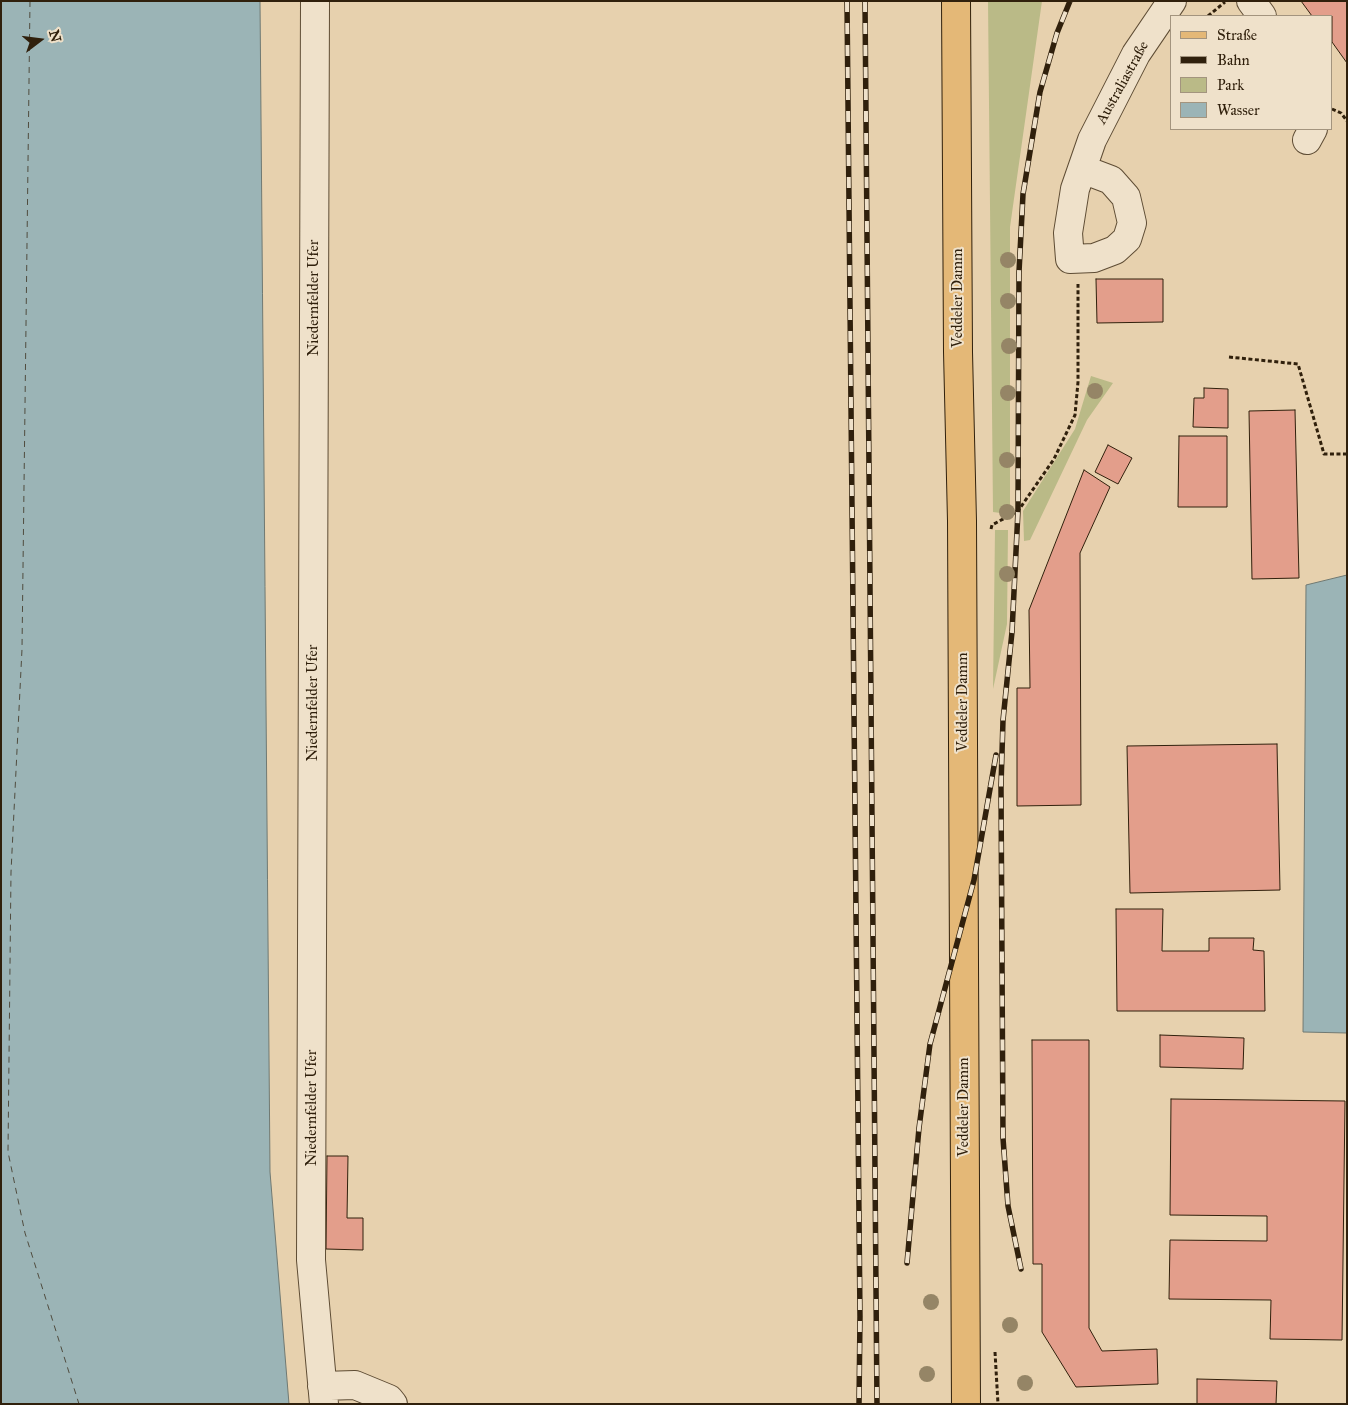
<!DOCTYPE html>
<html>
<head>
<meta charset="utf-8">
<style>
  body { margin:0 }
  #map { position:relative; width:1348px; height:1405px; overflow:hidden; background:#e7d1ae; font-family:"IM FELL Great Primer",serif }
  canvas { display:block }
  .frame { position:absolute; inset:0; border:2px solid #30200c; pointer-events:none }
  .legend { position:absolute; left:1170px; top:15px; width:162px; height:115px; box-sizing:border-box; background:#efe1ca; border:1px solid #a3947e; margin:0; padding:6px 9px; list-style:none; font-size:15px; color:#30200c }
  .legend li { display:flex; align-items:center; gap:10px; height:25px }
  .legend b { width:25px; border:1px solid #a3947e }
  .north { position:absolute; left:15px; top:15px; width:50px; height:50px; -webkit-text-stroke:4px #efe1ca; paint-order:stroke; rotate:75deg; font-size:14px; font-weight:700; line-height:20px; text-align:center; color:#30200c }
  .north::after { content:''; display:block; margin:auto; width:18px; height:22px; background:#30200c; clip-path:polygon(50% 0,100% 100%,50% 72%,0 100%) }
</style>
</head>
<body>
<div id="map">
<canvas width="1348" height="1405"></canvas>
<div class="frame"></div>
<ul class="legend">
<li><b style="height:6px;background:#e4b877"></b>Straße</li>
<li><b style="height:6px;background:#30200c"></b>Bahn</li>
<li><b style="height:14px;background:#baba87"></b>Park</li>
<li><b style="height:14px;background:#9bb4b6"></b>Wasser</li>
</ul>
<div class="north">N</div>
</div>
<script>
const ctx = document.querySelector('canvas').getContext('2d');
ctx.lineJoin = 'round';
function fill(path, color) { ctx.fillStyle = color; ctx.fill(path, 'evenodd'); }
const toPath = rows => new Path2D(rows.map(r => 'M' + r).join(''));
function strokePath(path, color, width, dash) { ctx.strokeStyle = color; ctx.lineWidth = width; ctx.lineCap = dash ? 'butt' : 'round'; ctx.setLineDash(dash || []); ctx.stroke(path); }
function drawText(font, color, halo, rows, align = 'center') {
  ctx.font = font + ' "IM FELL Great Primer",serif'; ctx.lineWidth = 4; ctx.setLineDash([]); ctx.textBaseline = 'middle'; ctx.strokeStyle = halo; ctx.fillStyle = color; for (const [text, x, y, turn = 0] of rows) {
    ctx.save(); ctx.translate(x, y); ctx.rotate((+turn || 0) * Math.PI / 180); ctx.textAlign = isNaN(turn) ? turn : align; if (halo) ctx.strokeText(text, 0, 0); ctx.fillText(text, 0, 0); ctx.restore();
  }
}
fill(toPath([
  [988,1,1042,1,1010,227,1010,504,1008,514,993,512],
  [1091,376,1113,383,1087,420,1030,540,1024,541,1023,511,1075,429],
  [995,530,1008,530,1007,624,993,689]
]), '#baba87');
const water = toPath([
  [1,1,260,1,270,1172,289,1404,1,1404,1,1],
  [1347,575,1347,1033,1303,1032,1306,585,1347,575]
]);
fill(water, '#9bb4b6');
strokePath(water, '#707972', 1);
strokePath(toPath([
  [30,1,22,649,11,872,8,1152,25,1233,79,1404]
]), '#504c3f', 1, [6, 5]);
const building = toPath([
  [1301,1,1347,1,1347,63,1332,42,1332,16,1312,16,1301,1],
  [1096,279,1163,279,1163,322,1097,323,1096,279],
  [1204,388,1228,389,1228,428,1193,427,1194,398,1204,398,1204,388],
  [1295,410,1299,578,1252,579,1249,411,1295,410],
  [1179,436,1227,436,1227,507,1178,507,1179,436],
  [1108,445,1132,458,1118,484,1095,472,1108,445],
  [1084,470,1110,487,1080,553,1081,805,1017,806,1017,688,1030,688,1029,610,1084,470],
  [1277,744,1280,890,1130,893,1127,746,1277,744],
  [1116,909,1163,909,1162,951,1209,951,1209,938,1254,938,1253,950,1264,951,1265,1011,1117,1011,1116,909],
  [1160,1035,1244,1038,1243,1069,1160,1067,1160,1035],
  [1032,1040,1089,1040,1089,1328,1102,1351,1157,1349,1158,1384,1076,1387,1042,1332,1042,1264,1033,1264,1032,1040],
  [1171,1099,1345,1101,1342,1340,1270,1339,1271,1300,1169,1299,1170,1240,1267,1241,1267,1216,1170,1215,1171,1099],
  [327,1156,348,1156,347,1218,363,1218,363,1250,326,1249,327,1156],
  [1197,1379,1277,1381,1276,1404,1197,1404,1197,1379]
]);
fill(building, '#e39e8b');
strokePath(building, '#30200c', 1);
const minor = toPath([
  [315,1,311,1260,324,1404],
  [1251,1,1262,16],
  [1307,140,1313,129],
  [1082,169,1111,180,1126,197,1132,223,1127,239,1115,250,1094,258,1070,259,1068,233,1075,189,1092,140,1136,54,1172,1],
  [322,1386,355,1385,389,1399,393,1404]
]);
const major = toPath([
  [956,1,958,352,962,521,966,1404]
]);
strokePath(minor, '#5e4c34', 30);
strokePath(major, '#30200c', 30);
strokePath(toPath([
  [1208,16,1225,2],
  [1332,109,1341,113,1347,121],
  [1229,357,1298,364,1324,454,1347,454],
  [991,529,992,525,1018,511,1054,459,1075,415,1078,382,1078,284],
  [995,1352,998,1404]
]), '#30200c', 3, [4, 2.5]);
strokePath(minor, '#efe1ca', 28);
strokePath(major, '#e4b877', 28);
const rail = toPath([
  [847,1,860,1316,859,1404],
  [865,1,877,1404],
  [907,1263,919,1128,930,1044,974,880,996,755],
  [1021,1269,1008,1206,1003,1138,1001,786,1003,720,1012,632,1018,511,1019,272,1023,194,1040,92,1057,33,1070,1]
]);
strokePath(rail, '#30200c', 5.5);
strokePath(rail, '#efe1ca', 4, [11]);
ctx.fillStyle = '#958566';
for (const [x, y] of [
  [1008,260],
  [1008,301],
  [1009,346],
  [1095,391],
  [1008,393],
  [1007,460],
  [1007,512],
  [1007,574],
  [931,1302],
  [1010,1325],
  [927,1374],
  [1025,1383]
]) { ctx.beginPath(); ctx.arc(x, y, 8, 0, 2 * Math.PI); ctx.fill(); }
drawText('15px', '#30200c', '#efe1ca', [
  ["Australiastraße",1123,83,-61],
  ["Niedernfelder Ufer",314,298,-90],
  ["Veddeler Damm",958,298,-90],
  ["Veddeler Damm",963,702,-90],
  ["Niedernfelder Ufer",313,703,-90],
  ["Veddeler Damm",964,1107,-90],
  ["Niedernfelder Ufer",312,1108,-90]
]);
</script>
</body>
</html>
